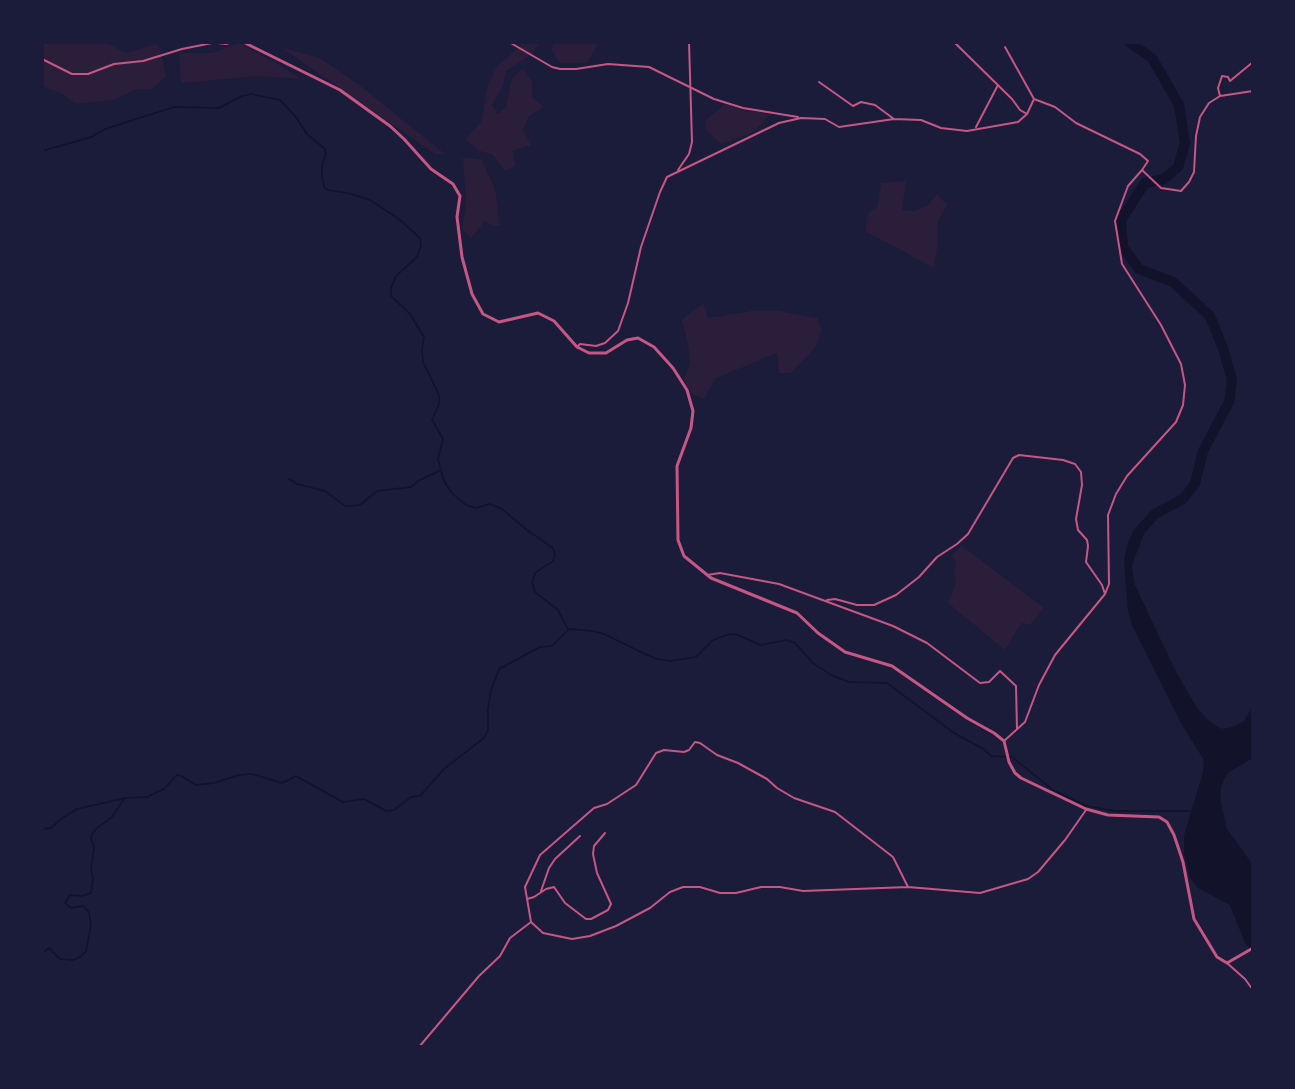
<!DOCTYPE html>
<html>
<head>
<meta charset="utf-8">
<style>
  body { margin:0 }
  #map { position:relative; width:1295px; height:1089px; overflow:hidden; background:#1b1b3a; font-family:"PT Serif",serif }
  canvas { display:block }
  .frame { position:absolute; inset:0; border:44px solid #1b1b3a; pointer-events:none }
</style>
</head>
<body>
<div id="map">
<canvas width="1295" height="1089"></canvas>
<div class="frame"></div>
</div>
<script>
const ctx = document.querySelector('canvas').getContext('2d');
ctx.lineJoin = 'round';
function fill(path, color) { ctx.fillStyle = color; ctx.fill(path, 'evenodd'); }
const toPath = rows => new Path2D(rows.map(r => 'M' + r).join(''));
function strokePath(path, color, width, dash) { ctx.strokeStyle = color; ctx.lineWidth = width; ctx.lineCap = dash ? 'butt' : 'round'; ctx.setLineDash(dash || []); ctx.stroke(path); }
fill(toPath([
  [42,42,111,42,109,44,126,53,156,44,160,50,166,77,152,89,137,89,112,100,76,104,61,93,42,86],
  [518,42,540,42,531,55,506,71,503,86,492,105,498,114,506,107,512,78,523,69,532,82,532,97,544,107,529,116,523,130,531,145,513,151,515,166,505,171,493,155,477,150,466,139,481,122,488,85,497,66,521,46],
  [554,42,599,42,587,63,560,63,551,50],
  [239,43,278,64,301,79,258,76,181,83,179,53,212,53],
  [282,48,320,58,362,87,445,154,435,154],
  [725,104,742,110,770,114,754,132,722,144,707,132,705,121],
  [463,157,482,160,495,189,500,225,493,226,485,221,471,238,462,229,466,205],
  [906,181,902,210,915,211,927,206,937,194,947,205,938,222,938,243,934,268,865,231,868,213,878,206,881,183],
  [703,303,708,318,751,311,779,311,817,318,822,330,815,348,790,373,779,373,777,353,716,378,704,399,692,394,684,380,690,364,688,344,682,320],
  [961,545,1044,608,1030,625,1021,623,1005,650,948,603,956,584,954,571,956,562,952,556]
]), '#2a1e3b');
fill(toPath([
  [1142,522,1148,523,1132,565,1134,583,1175,670,1197,708,1209,721,1221,729,1233,727,1244,721,1253,706,1253,758,1229,772,1224,779,1221,787,1221,802,1227,829,1253,865,1253,952,1245,943,1230,905,1198,888,1190,878,1184,853,1184,836,1203,772,1204,760,1182,725,1132,625,1128,611,1124,560,1129,539]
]), '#12122b');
strokePath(toPath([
  [42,151,91,137,105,129,174,107,219,108,242,96,251,94,280,100,295,116,307,134,325,149,326,153,322,166,322,174,324,187,328,190,348,193,370,200,399,219,420,238,421,246,417,257,396,276,391,288,391,296,410,314,424,337,422,349,423,362,439,395,439,404,432,420,443,439,438,459,444,481,452,493,466,505,476,508,490,504,502,509,527,530,553,548,555,555,553,561,535,573,532,582,535,592,558,610,568,629],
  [289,479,297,484,325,491,345,506,349,506,360,505,377,491,411,487,418,481,441,470],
  [42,829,51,828,61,819,77,809,125,798,147,797,164,789,177,775,181,776,196,785,214,783,239,775,252,774,282,783,296,776,343,802,364,799,386,811,394,810,411,797,420,796,445,768,484,738,488,730,488,709,491,691,499,669,540,647,552,646,569,629,593,631,604,634,643,653,657,659,670,661,696,657,713,640,730,634,738,635,760,645,787,640,795,643,813,663,831,675,849,682,887,683,954,733,985,750,991,756,1012,757,1053,790,1087,806,1115,811,1190,811],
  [42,953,49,948,60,959,73,960,80,957,86,951,91,925,89,912,83,906,71,908,65,903,70,895,82,896,91,893,93,878,91,869,94,847,91,839,92,834,97,828,112,817,124,799]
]), '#12122b', 1.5);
strokePath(toPath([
  [1129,42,1152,58,1179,105,1185,143,1178,167,1164,179,1145,183,1121,220,1123,247,1139,269,1173,282,1210,316,1223,348,1232,380,1229,402,1203,451,1195,484,1183,499,1155,514,1137,534]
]), '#12122b', 10);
strokePath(toPath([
  [209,42,226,44,233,42],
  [509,42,552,67,560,69,576,69,608,64,649,67,714,99,743,108,798,117],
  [954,42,1012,99,1020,110,1027,114],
  [1005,47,1034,99],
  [42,59,72,74,88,74,114,64,143,61,182,49,212,43],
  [819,82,853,106,861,102,875,105,894,119],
  [1220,96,1218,88,1222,76,1228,77,1230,81,1253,62],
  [976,127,998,85],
  [678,170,689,154,692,142,689,42],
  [577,347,580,344,596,346,605,343,618,331,628,303,641,247,660,192,667,177,779,123,801,118,825,119,839,127,894,119,921,120,941,128,967,131,1018,122,1027,114,1034,99,1055,107,1076,123,1140,154,1148,161,1142,170],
  [707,575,720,573,779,584,893,626,927,643,980,683,989,682,1000,671,1016,686,1017,729],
  [827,600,835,599,857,605,874,605,896,595,919,577,937,557,957,544,968,534,1013,458,1019,455,1063,460,1075,464,1081,472,1082,485,1076,519,1078,530,1087,540,1088,546,1086,562,1102,585,1105,594],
  [1004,741,1025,722,1039,685,1055,655,1105,594,1109,584,1108,515,1116,494,1127,476,1176,422,1183,405,1185,385,1181,364,1161,325,1122,264,1115,221,1128,186,1142,170,1161,188,1181,191,1189,182,1194,172,1196,136,1200,117,1209,103,1220,96,1253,91],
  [908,887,893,857,835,812,794,798,777,788,767,779,738,763,717,755,700,743,695,742,689,750,684,752,664,750,656,753,636,785,607,804,594,808,540,855,525,887,531,922,543,933,572,939,590,936,616,926,650,908,670,892,683,887,700,887,720,893,736,893,761,887,780,887,803,891,908,887,980,893,1028,879,1038,872,1065,840,1086,810],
  [541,891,549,868,555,859,580,836],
  [527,899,534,897,546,889,554,887,565,903,586,919,591,919,608,910,611,904,597,873,593,854,594,846,605,833],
  [1227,963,1245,979,1253,990],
  [419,1047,479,976,500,956,510,938,531,922]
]), '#c65784', 2);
strokePath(toPath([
  [243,42,340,90,390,126,404,139,431,169,453,184,460,196,457,217,462,257,472,294,483,314,499,322,538,313,554,321,577,347,589,353,606,353,627,340,638,338,654,347,673,368,687,390,693,411,691,428,677,466,678,540,684,556,711,578,797,613,818,633,845,652,892,666,967,718,994,733,1004,741,1009,762,1015,773,1021,778,1086,809,1108,815,1159,817,1167,822,1174,835,1183,862,1194,919,1217,957,1227,963,1253,948]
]), '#c65784', 3);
</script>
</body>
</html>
